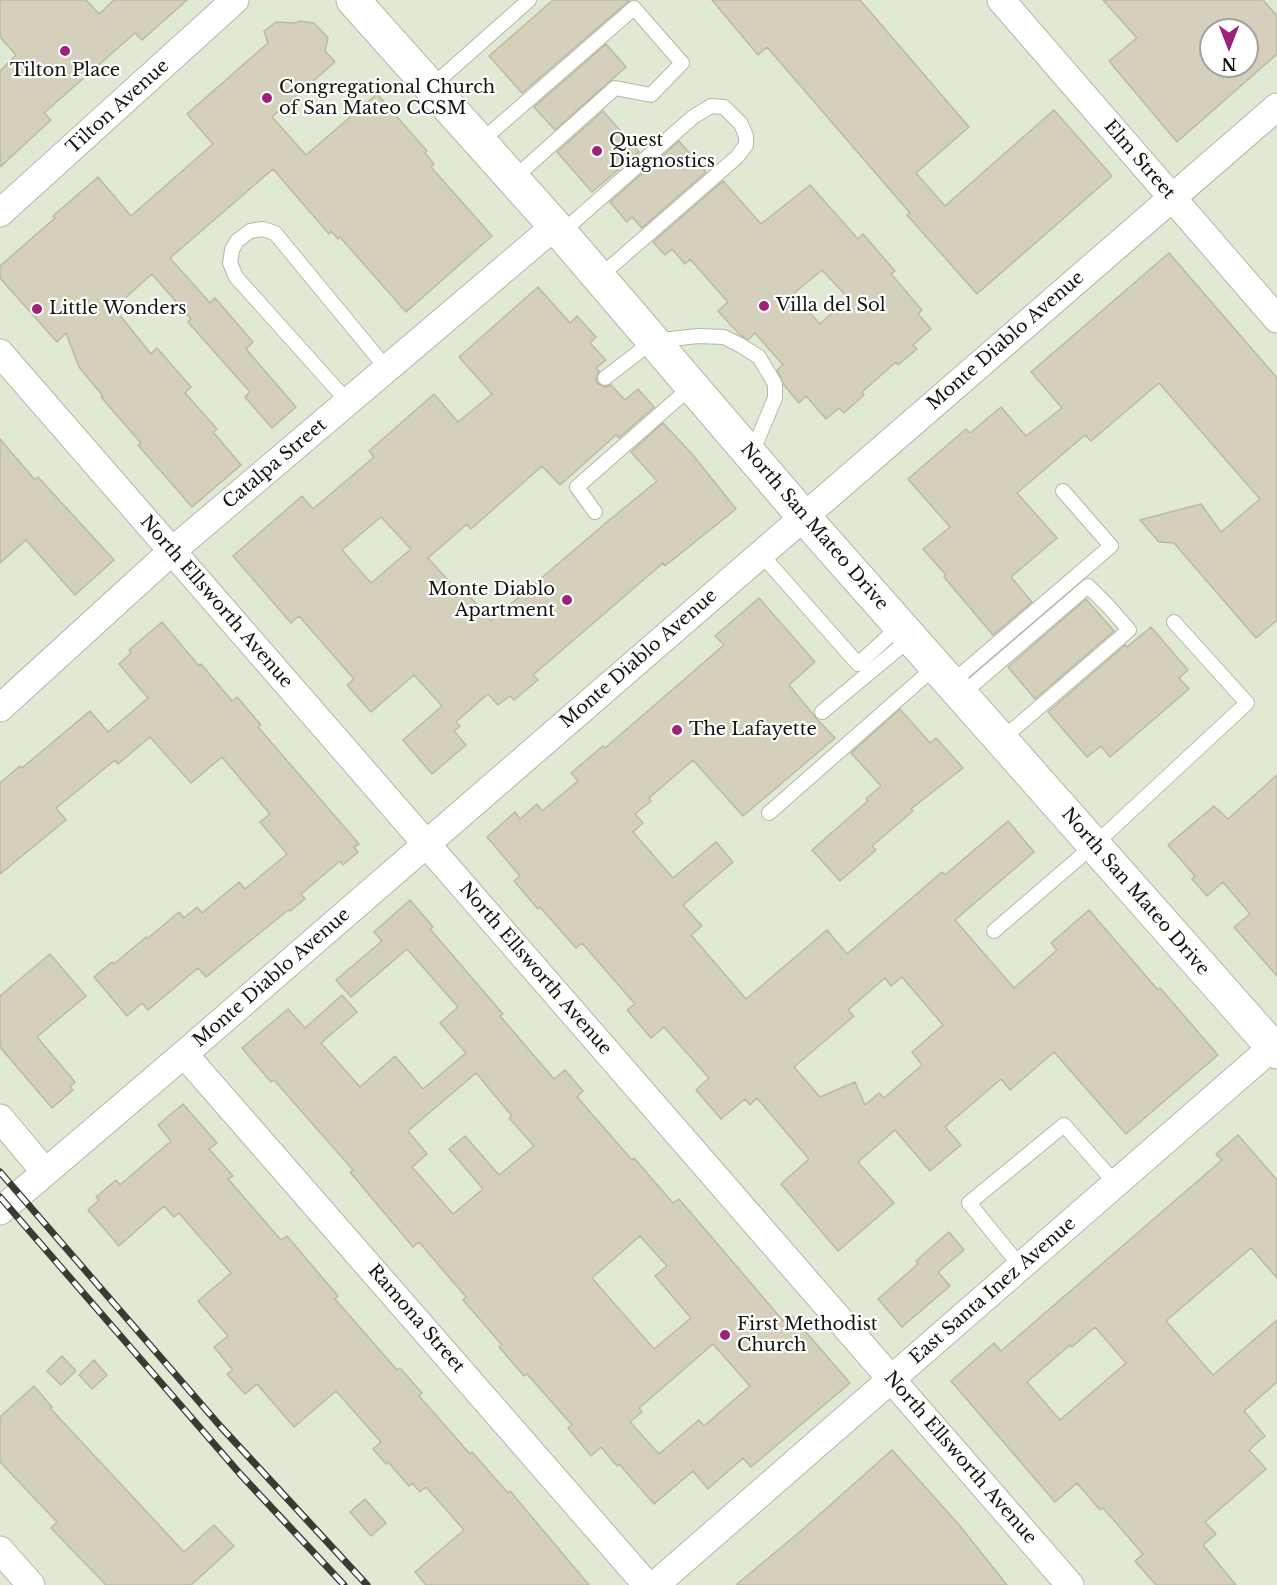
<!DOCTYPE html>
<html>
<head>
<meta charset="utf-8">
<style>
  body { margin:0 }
  #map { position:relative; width:1277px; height:1585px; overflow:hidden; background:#dfe9d4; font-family:"Libre Baskerville",serif }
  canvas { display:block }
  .north { position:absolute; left:1199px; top:18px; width:60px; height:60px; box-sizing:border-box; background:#fff; border:2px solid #a1a29f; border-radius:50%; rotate:180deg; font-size:16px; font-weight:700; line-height:24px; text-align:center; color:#13160f }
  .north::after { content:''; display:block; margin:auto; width:21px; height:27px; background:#9d2278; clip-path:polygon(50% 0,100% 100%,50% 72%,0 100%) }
</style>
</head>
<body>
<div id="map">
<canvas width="1277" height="1585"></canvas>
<div class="north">N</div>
</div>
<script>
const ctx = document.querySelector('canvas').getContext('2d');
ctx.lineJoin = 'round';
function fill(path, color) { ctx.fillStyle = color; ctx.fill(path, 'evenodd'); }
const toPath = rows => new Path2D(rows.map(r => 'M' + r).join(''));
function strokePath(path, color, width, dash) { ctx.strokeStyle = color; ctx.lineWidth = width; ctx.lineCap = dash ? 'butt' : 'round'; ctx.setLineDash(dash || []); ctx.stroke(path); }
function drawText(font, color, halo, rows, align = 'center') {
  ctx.font = font + ' "Libre Baskerville",serif'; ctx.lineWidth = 4.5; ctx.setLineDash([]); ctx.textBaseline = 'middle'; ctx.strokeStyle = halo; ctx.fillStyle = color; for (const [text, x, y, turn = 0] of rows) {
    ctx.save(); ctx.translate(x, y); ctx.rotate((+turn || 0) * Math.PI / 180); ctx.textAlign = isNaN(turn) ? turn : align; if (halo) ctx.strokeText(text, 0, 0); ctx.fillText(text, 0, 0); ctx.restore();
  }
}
const building = toPath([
  [0,0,86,0,99,14,114,0,187,0,142,40,135,33,44,113,51,120,0,167,0,71,16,55,0,37,0,0],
  [553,0,630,0,522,93,489,56,553,0],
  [712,0,860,0,969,127,916,173,945,206,1054,110,1112,176,977,294,907,215,910,213,767,47,758,55,712,0],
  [1103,0,1263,0,1277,16,1277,54,1177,142,1109,61,1137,38,1103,0],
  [1211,30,1247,30,1247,66,1211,66,1211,30],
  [299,21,314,23,328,38,325,51,335,62,272,117,306,155,377,94,427,151,425,153,434,164,431,167,492,236,406,312,340,237,338,239,331,231,329,234,273,169,170,258,210,303,215,298,253,342,246,349,296,407,272,428,245,397,250,392,188,322,191,319,152,274,114,308,151,354,157,348,191,387,185,393,217,429,213,432,241,465,192,507,138,445,141,443,101,397,103,396,79,367,66,333,57,342,0,278,0,266,55,218,53,216,98,177,131,216,213,144,187,114,268,43,264,31,276,22,296,23,299,21],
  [606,44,626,67,555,130,534,107,606,44],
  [603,111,639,152,592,192,557,152,603,111],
  [679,141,706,172,642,228,632,217,627,222,610,202,679,141],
  [723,181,761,224,810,185,858,239,863,234,895,271,891,274,922,310,918,314,931,329,913,345,917,349,898,365,896,362,862,392,864,395,844,413,839,408,826,419,806,396,799,403,784,385,777,370,783,365,755,333,748,340,739,334,718,311,728,302,690,259,685,264,672,249,665,255,653,242,723,181],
  [822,270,848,298,820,324,793,294,822,270],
  [1169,253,1277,378,1277,620,1256,638,1174,543,1159,542,1140,520,1201,504,1221,532,1260,499,1159,383,1091,441,1085,435,1017,493,1057,538,1011,577,1032,602,993,635,944,577,946,575,923,549,950,527,908,479,966,429,970,433,1001,407,1026,436,1062,408,1031,372,1169,253],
  [538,287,570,323,577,316,596,337,590,343,606,360,596,368,599,371,596,379,598,384,606,387,611,385,625,400,638,389,654,407,619,438,616,435,560,485,542,466,471,529,467,524,428,558,455,588,459,584,491,621,607,522,657,481,631,452,663,423,692,454,736,509,665,566,663,563,533,675,538,680,514,700,510,696,498,705,488,694,456,722,460,726,454,731,466,745,432,774,403,740,442,706,414,675,371,712,347,685,354,679,299,616,291,623,233,556,302,496,313,509,374,457,369,451,434,394,458,422,492,394,459,357,538,287],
  [381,517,411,549,371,583,342,550,381,517],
  [0,439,35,480,38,477,114,560,75,595,26,540,0,563,0,439],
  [759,598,815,662,789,685,816,718,835,738,743,816,693,760,649,798,651,801,635,814,643,823,633,832,673,878,716,842,733,862,683,905,702,926,691,935,746,999,827,930,847,954,942,872,945,875,1008,821,1034,852,955,920,1014,988,1057,950,1051,943,1089,910,1158,990,1160,988,1218,1055,1126,1134,1054,1052,1010,1090,1001,1079,945,1127,961,1145,930,1171,895,1130,858,1162,894,1203,838,1251,781,1184,809,1159,757,1098,750,1105,745,1099,721,1119,696,1090,709,1078,664,1027,651,1038,627,1010,635,1004,582,943,576,948,540,907,538,909,514,881,520,876,487,837,515,812,520,819,537,804,542,811,578,781,571,773,603,746,605,748,724,645,715,636,759,598],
  [902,977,943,1025,912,1052,922,1065,884,1098,879,1093,865,1105,855,1082,820,1097,794,1067,854,1016,848,1010,885,978,891,986,902,977],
  [1086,599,1114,631,1035,699,1008,667,1086,599],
  [162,622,199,666,201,664,232,701,237,697,261,725,258,727,359,844,354,847,358,852,343,865,340,861,301,894,305,899,290,911,288,910,206,977,198,968,148,1010,142,1003,127,1016,94,977,112,962,114,964,146,937,147,939,179,912,184,918,197,907,202,913,239,882,245,889,287,854,260,822,270,814,222,757,191,783,150,737,118,764,115,760,56,808,66,820,0,874,0,783,20,766,22,768,90,711,108,732,148,698,119,664,131,653,129,650,162,622],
  [1151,627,1188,670,1179,678,1189,689,1110,757,1101,746,1087,757,1048,712,1125,645,1127,647,1151,627],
  [900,709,930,743,936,738,963,768,911,809,913,811,872,846,876,850,840,881,812,850,868,801,866,799,881,786,851,753,900,709],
  [1277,775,1277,976,1234,927,1250,914,1223,882,1207,896,1192,879,1195,876,1168,845,1214,806,1228,819,1277,775],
  [410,900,433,927,430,929,503,1014,500,1016,554,1079,565,1070,583,1091,577,1097,632,1160,634,1158,673,1203,679,1199,785,1323,792,1316,850,1383,751,1467,743,1458,708,1489,693,1471,654,1504,619,1464,617,1466,601,1447,591,1456,568,1428,572,1425,527,1374,524,1376,499,1347,502,1345,463,1300,466,1297,419,1242,413,1247,350,1172,353,1170,274,1080,271,1082,242,1048,288,1009,305,1028,342,995,357,1012,321,1043,360,1087,395,1056,423,1089,466,1053,440,1023,458,1007,407,949,351,997,336,980,382,941,374,932,410,900],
  [476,1073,512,1116,509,1118,534,1146,499,1175,465,1136,449,1149,483,1189,453,1214,412,1167,427,1154,408,1131,476,1073],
  [640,1236,667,1266,655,1276,691,1318,654,1349,592,1278,640,1236],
  [713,1344,750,1386,704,1426,699,1420,659,1454,630,1422,642,1412,639,1408,713,1344],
  [50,954,86,996,37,1037,75,1082,70,1087,73,1090,52,1108,0,1047,0,996,50,954],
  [183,1104,217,1143,209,1149,233,1176,228,1179,281,1240,287,1236,338,1296,335,1299,397,1370,400,1368,422,1393,419,1396,470,1454,472,1452,508,1493,510,1491,589,1585,426,1585,415,1572,464,1530,426,1487,420,1492,412,1483,409,1486,388,1462,386,1464,373,1449,381,1442,336,1391,294,1427,257,1384,245,1394,227,1374,233,1370,214,1347,228,1336,198,1301,231,1273,179,1213,174,1217,164,1206,119,1246,88,1210,99,1200,96,1197,116,1180,120,1185,171,1141,158,1125,183,1104],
  [1238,1135,1277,1180,1277,1278,1251,1248,1166,1321,1213,1375,1277,1320,1277,1382,1244,1411,1265,1436,1249,1450,1266,1469,1205,1522,1216,1534,1203,1545,1236,1585,1156,1585,1135,1561,1143,1554,1103,1508,1100,1510,1077,1483,1055,1502,951,1381,994,1343,1001,1351,1222,1160,1216,1154,1238,1135],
  [1095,1327,1126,1363,1060,1420,1027,1382,1070,1345,1072,1347,1095,1327],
  [949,1232,964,1250,938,1272,950,1286,902,1327,878,1299,918,1264,916,1261,949,1232],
  [62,1356,76,1371,61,1385,47,1371,62,1356],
  [94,1360,107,1375,92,1389,79,1375,94,1360],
  [34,1386,52,1407,50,1408,184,1552,214,1525,234,1546,191,1585,106,1585,51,1528,57,1522,0,1462,0,1417,34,1386],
  [892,1450,960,1526,1007,1585,736,1585,802,1530,892,1450],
  [365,1499,386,1523,371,1536,350,1512,365,1499]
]);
fill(building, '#d5d0bb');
strokePath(building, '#bcb8a3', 1.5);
const service = toPath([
  [431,87,529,0],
  [480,142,634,8,682,63,651,95,615,88,513,179],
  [561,233,693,117,711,106,724,107,741,124,746,136,746,145,737,157,599,277],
  [605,378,653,341,698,336,724,337,740,345,759,357,775,384,775,398,751,455],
  [348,402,236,277,230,263,232,250,237,241,250,231,263,229,275,233,387,369],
  [595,512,577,487,692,386],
  [761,554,858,664,900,626],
  [951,683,1111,546,1063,491],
  [961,695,1088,586,1109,607,1129,630,1001,740],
  [822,712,911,638],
  [769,813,936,666],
  [994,931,1094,845,1247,703,1174,622],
  [1021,1267,969,1203,1064,1125,1116,1184]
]);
const minor = toPath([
  [1001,0,1277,319],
  [0,213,235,0],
  [0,353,1070,1585],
  [0,708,172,551,555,226],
  [184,1054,647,1585],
  [0,1118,45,1172],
  [0,1211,184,1054,1277,107],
  [0,1550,31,1585],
  [655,1585,1277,1043]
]);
const secondary = toPath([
  [353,0,555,226,804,517,1277,1052]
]);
strokePath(service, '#b1b9a6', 16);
strokePath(minor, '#b1b9a6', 29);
strokePath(secondary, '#b1b9a6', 35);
strokePath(service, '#fff', 14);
strokePath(minor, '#fff', 27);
strokePath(secondary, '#fff', 33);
const rail = toPath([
  [0,1172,221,1427,367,1585],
  [0,1197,241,1475,344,1585]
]);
strokePath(rail, '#383c33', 7);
strokePath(rail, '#fff', 4.5, [14]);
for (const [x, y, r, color] of [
  [65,51,6,"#9d2278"],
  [267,98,6,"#9d2278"],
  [597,151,6,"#9d2278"],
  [764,306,6,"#9d2278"],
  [37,309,6,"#9d2278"],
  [567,600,6,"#9d2278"],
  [677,730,6,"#9d2278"],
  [725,1335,6,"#9d2278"]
]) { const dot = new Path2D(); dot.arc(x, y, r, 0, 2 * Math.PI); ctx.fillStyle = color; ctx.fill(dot); strokePath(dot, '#fff', 2); }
drawText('18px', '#13160f', '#fff', [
  ["Tilton Place",65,71,"center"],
  ["Congregational Church",279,88],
  ["of San Mateo CCSM",279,109],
  ["Quest",609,141],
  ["Diagnostics",609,162],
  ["Villa del Sol",776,306],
  ["Little Wonders",49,309],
  ["Monte Diablo",555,590,"right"],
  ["Apartment",555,611,"right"],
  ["The Lafayette",689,730],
  ["First Methodist",737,1325],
  ["Church",737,1346]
], 'left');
drawText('18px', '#13160f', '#fff', [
  ["Tilton Avenue",118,107,-42],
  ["Elm Street",1139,160,49],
  ["Monte Diablo Avenue",1006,341,-41],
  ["Catalpa Street",275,464,-40],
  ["North San Mateo Drive",814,527,49],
  ["North Ellsworth Avenue",216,602,49],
  ["Monte Diablo Avenue",639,659,-41],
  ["North San Mateo Drive",1135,892,49],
  ["North Ellsworth Avenue",535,969,49],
  ["Monte Diablo Avenue",272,978,-41],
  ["East Santa Inez Avenue",993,1291,-41],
  ["Ramona Street",416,1319,49],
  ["North Ellsworth Avenue",960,1458,49]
]);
</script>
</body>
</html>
